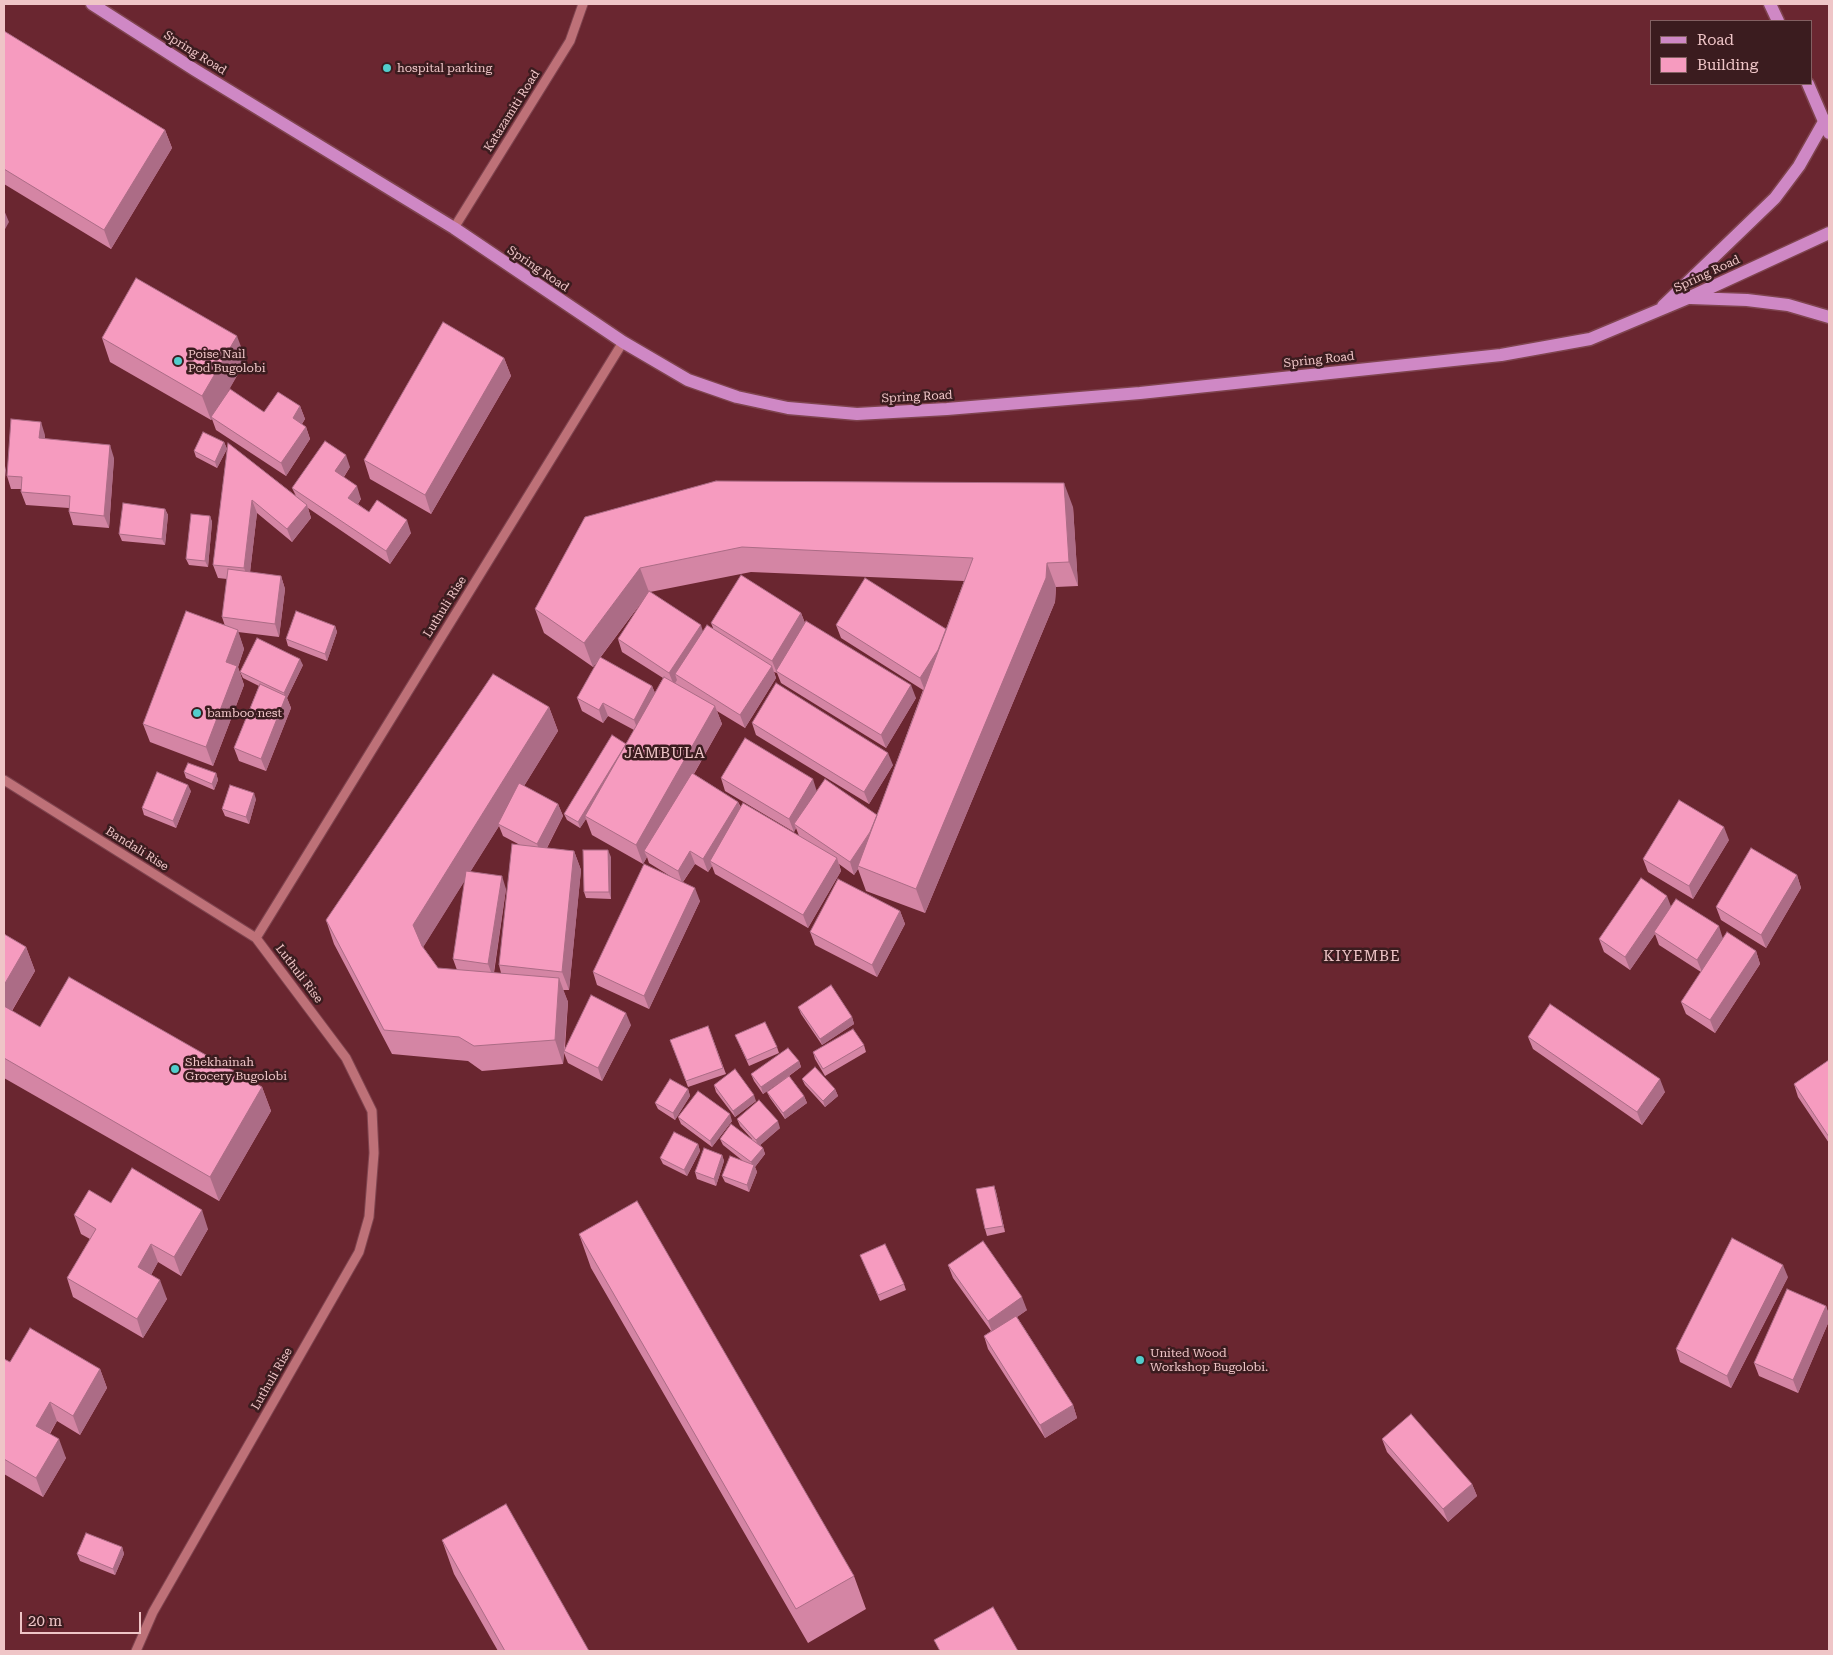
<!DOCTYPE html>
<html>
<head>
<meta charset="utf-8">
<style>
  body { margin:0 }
  #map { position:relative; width:1833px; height:1655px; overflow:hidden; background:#6a2630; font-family:"Roboto Serif",serif }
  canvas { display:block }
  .frame { position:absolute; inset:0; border:5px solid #efc5c7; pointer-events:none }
  .legend { position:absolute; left:1650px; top:20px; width:162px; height:65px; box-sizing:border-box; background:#3b1c1f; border:1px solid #836062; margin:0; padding:6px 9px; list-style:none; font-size:15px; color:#efc5c7 }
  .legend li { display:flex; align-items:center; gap:10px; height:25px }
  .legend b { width:25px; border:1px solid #836062 }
  .scale { position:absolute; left:20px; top:1612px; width:121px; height:22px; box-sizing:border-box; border:2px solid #efc5c7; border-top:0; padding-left:6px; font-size:15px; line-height:18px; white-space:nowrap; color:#efc5c7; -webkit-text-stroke:4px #3b1c1f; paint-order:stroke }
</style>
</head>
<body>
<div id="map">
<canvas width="1833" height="1655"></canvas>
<div class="frame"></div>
<ul class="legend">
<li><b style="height:6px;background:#cf88c5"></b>Road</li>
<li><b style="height:14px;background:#f69bbf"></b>Building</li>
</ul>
<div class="scale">20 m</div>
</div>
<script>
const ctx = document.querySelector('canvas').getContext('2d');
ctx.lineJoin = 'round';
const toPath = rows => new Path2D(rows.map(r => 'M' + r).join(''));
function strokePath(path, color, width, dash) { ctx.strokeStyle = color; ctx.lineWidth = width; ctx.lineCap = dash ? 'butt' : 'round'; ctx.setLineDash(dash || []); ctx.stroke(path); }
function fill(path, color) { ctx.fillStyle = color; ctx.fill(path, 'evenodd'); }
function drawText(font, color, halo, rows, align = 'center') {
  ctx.font = font + ' "Roboto Serif",serif'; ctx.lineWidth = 5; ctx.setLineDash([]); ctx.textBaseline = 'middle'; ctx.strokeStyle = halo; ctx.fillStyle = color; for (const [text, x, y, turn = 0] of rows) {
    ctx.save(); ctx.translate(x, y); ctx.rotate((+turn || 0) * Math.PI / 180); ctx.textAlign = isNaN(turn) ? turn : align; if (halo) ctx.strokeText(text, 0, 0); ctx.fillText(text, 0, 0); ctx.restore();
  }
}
const minor = toPath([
  [454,228,570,41,583,4],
  [4,780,256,938],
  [136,1651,153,1612,359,1252,369,1217,374,1153,372,1111,346,1058,256,938,623,342]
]);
const major = toPath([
  [92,4,195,70,454,228,623,342,688,380,737,397,788,408,857,414,947,409,1140,393,1501,355,1590,339,1688,298,1829,233],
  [1770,4,1778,21],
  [1808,84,1829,133],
  [1691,298,1747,300,1788,305,1829,317],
  [1663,306,1775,198,1799,166,1825,120]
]);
strokePath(minor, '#7f444f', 11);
strokePath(major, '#7f444f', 15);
strokePath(minor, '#be7178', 9);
strokePath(major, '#cf88c5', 12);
fill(toPath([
  [4,31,165,130,172,148,111,249,4,184],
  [102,338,246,360,225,396,264,412,300,406,305,419,302,424,306,427,310,439,286,476,216,430,212,419,211,420,110,362],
  [504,358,511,376,431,514,370,479,364,460],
  [45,435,45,439,114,458,109,528,73,525,69,512,69,508,26,505,21,492,22,489,11,489,7,476],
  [224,442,227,449,217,468,196,457,194,451],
  [228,443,296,496,292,488,350,467,344,477,361,499,358,504,369,512,411,533,390,564,308,508,311,518,292,542,257,513,250,572,281,576,285,589,279,637,238,632,244,649,238,667,244,685,213,766,150,742,143,724,225,626,222,617,227,579,218,578,213,565],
  [1073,507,1078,586,1056,587,1055,602,925,913,866,891,858,869,854,875,839,864,841,871,808,928,715,874,712,866,708,872,695,864,683,882,700,901,649,1009,597,985,593,972,670,876,649,863,647,857,643,864,592,835,586,819,580,828,567,820,564,814,626,744,634,730,608,716,603,723,582,711,577,698,598,661,593,667,544,633,535,609,585,517],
  [751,572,964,581,946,629,836,625,841,638,923,690,877,815,817,791,721,778,725,791,794,832,796,828,799,836,741,807,738,802,694,774,722,724,717,711,745,728,776,678,774,672,777,673,781,683,886,748,916,698,805,623,801,613,711,623,713,628,703,632,650,592],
  [647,595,618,639,622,652,663,678,655,693,652,686,600,658],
  [165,509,168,515,165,545,122,541,119,534],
  [210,516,212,522,208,567,189,565,186,559],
  [335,626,337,632,327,661,288,646,286,639],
  [303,665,287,698,291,708,266,771,239,761,234,748,259,686,243,678,240,672],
  [549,707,558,731,524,786,558,804,563,816,547,848,574,851,581,870,569,990,563,990,568,1002,565,1048,631,1025,602,1081,568,1063,564,1053,563,1064,482,1071,468,1061,392,1054,334,944,326,920],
  [499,826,503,836,520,845,499,965,501,973,494,973,506,889,470,872],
  [465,880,453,959,457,970,438,968,423,947],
  [752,723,893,765,869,804,756,735],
  [184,772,216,773,218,780,214,790,186,778],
  [191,791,176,828,144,815,142,808],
  [256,799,249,824,225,816,222,809],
  [1729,840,1693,899,1648,872,1643,859],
  [611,857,611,899,586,898,584,892],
  [1797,875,1801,888,1766,948,1721,920,1716,907],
  [1671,906,1723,938,1756,951,1760,964,1715,1033,1686,1014,1681,1002,1701,972,1659,945,1655,934,1630,970,1604,952,1599,939],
  [900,911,905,924,877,977,815,945,810,932],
  [4,934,26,947,35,971,12,1011,40,1027,262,1087,271,1111,219,1201,4,1078],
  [798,1007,852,1017,854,1024,822,1045,801,1014],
  [708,1026,726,1074,688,1087,670,1040],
  [735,1035,777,1047,779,1053,749,1066],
  [1528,1037,1665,1092,1642,1125,1533,1049],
  [864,1045,866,1052,825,1076,815,1059,813,1052],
  [1829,1060,1829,1143,1798,1097,1794,1084],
  [799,1061,801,1067,789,1076,804,1096,807,1103,785,1119,770,1098,767,1092,787,1077,763,1094,754,1081,751,1074],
  [802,1079,835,1089,838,1096,825,1107,805,1085],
  [714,1085,756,1101,735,1117,716,1092],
  [688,1089,690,1096,675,1120,658,1109,655,1103],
  [678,1117,732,1121,712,1147,681,1124],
  [737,1119,780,1128,760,1145,763,1148,765,1154,755,1167,757,1172,749,1192,725,1182,722,1176,743,1161,723,1145,720,1139,752,1139,740,1126],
  [698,1144,700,1151,687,1176,663,1164,660,1158],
  [722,1155,724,1161,716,1186,697,1179,695,1172],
  [994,1186,996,1192,1005,1232,987,1236,985,1229],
  [111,1203,208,1229,181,1276,158,1262,151,1275,167,1299,143,1338,73,1297,67,1278,90,1239,81,1234,74,1215],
  [579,1234,854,1576,866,1609,808,1643,591,1268],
  [860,1255,904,1284,906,1290,880,1301],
  [948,1265,1027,1310,1017,1317,1073,1405,1077,1418,1045,1438,988,1349,984,1336,991,1331,953,1278],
  [1788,1277,1731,1388,1680,1362,1676,1349],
  [1826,1306,1829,1315,1829,1321,1798,1393,1759,1376,1754,1363],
  [4,1359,10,1362,100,1369,107,1388,80,1435,57,1421,50,1434,66,1458,43,1497,4,1474],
  [1382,1439,1472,1484,1477,1496,1448,1522,1387,1452],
  [442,1540,589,1651,498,1651,454,1574],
  [122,1547,124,1554,115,1575,80,1561,77,1554]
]), '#d485a4');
fill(toPath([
  [165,130,172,148,111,249,104,230],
  [4,210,9,222,4,231],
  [237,336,246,360,213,418,211,417,212,419,211,420,202,396],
  [504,358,511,376,431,514,425,495],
  [300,406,305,419,297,431,293,418],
  [41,422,45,435,44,451,39,438],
  [306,427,310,439,286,476,281,463],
  [224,442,227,449,217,468,215,462],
  [110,445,114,458,109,528,104,516],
  [346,455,350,467,339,484,335,471],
  [4,462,6,470,4,487],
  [1064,483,1073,507,1078,586,1069,562],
  [357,486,361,499,353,511,348,498],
  [252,500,257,513,249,581,244,568],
  [307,505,311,518,292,542,287,529],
  [165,509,168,515,165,545,162,539],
  [210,516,212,522,208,567,205,561],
  [407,520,411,533,390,564,386,551],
  [1047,563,1056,587,1055,602,925,913,916,889],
  [640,568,649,592,593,667,584,643],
  [281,576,285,589,279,637,275,624],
  [801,613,806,626,776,671,777,673,772,661],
  [701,625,705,638,675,674,677,680,674,685,669,673],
  [335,626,337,632,327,661,325,654],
  [238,630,244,649,238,667,244,685,213,766,206,747,226,662],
  [950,631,925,691,920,678],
  [300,659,303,665,287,698,291,708,266,771,261,759,285,698,284,693],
  [772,666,776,678,745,728,740,715],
  [911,685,916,698,886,748,881,735],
  [652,686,657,698,639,733,634,720],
  [603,703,608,716,603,723,599,710],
  [715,706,722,724,649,853,644,851,647,857,643,864,636,845],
  [549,707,558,731,500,825,498,824,499,826,422,949,413,925],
  [626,744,585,816,586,819,580,828,578,822],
  [888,753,893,765,869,804,864,792],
  [216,773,218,780,214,790,212,784],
  [813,779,817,792,794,824,796,828,794,832,789,819],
  [188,785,191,791,176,828,173,821],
  [254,793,256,799,249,824,246,817],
  [738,802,743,814,710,861,712,866,708,872,703,859],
  [558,804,563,816,542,857,537,844],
  [880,818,858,866,858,869,854,875,850,862],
  [1724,827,1729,840,1693,899,1689,886],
  [608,850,611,857,611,899,609,892],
  [574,851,581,870,569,990,562,972],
  [690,851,695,864,682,883,678,871],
  [837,858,841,871,808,928,803,915],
  [1797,875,1801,888,1766,948,1761,935],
  [502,876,506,889,493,977,488,964],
  [695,888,700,901,649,1009,644,996],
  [1667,896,1672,909,1654,932,1655,934,1630,970,1625,957],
  [900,911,905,924,877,977,872,965],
  [1719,926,1723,939,1702,972,1697,960],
  [26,947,35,971,4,1024,4,985],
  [1756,951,1760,964,1715,1033,1710,1020],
  [559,978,568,1002,564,1051,564,1053,563,1064,555,1040],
  [626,1013,631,1025,602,1081,598,1068],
  [852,1017,854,1024,822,1045,820,1039],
  [799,1061,801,1067,763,1094,761,1087],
  [1660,1079,1665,1092,1642,1125,1637,1112],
  [262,1087,271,1111,219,1201,210,1177],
  [688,1089,690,1096,675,1120,673,1113],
  [835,1089,838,1096,825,1107,823,1101],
  [754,1095,756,1101,735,1117,733,1111],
  [804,1096,807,1103,785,1119,783,1113],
  [730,1114,732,1121,712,1147,710,1141],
  [778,1121,780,1128,758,1147,756,1140],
  [698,1144,700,1151,687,1176,684,1170],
  [763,1148,765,1154,755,1167,757,1172,749,1192,747,1185,753,1168,751,1162],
  [722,1155,724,1161,716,1186,714,1179],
  [994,1186,996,1192,1005,1232,1003,1226],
  [202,1210,208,1229,181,1276,174,1257],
  [151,1244,158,1262,145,1286,138,1267],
  [1783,1265,1788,1277,1731,1388,1727,1376],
  [160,1280,167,1299,143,1338,137,1319],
  [1022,1297,1027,1310,993,1334,988,1321],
  [1826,1306,1829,1315,1829,1321,1798,1393,1793,1380],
  [100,1369,107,1388,80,1435,73,1416],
  [50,1402,57,1421,43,1444,36,1426],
  [1073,1405,1077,1418,1045,1438,1040,1425],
  [59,1439,66,1458,43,1497,36,1478],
  [1472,1484,1477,1496,1448,1522,1443,1509],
  [122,1547,124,1554,115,1575,113,1569]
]), '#ac6c86');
const building = toPath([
  [4,31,165,130,104,230,4,169,4,31],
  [136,278,237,336,202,396,102,338,136,278],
  [443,322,504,358,425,495,364,460,443,322],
  [230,389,264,412,278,392,300,406,293,418,306,427,281,463,211,417,230,389],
  [11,419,41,422,39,438,110,445,104,516,69,512,70,496,21,492,22,477,7,476,11,419],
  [203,432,224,442,215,462,194,451,203,432],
  [325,441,346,455,335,471,357,486,348,498,369,512,377,500,407,520,386,551,292,488,325,441],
  [228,443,307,505,287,529,252,500,244,568,213,565,228,443],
  [716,481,1064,483,1069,562,1047,563,1046,578,916,889,858,866,973,558,742,547,640,568,584,643,535,609,585,517,716,481],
  [123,503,165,509,162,539,119,534,123,503],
  [191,514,210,516,205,561,186,559,191,514],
  [228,569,281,576,275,624,222,617,228,569],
  [741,575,801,613,772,661,711,623,741,575],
  [865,578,946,629,938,650,920,678,836,625,865,578],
  [649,591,701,625,669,673,618,639,649,591],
  [186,611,238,630,226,662,237,666,206,747,143,724,186,611],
  [296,611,335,626,325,654,286,639,296,611],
  [806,621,911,685,881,735,776,671,806,621],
  [707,625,772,666,740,715,675,674,707,625],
  [257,638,300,659,284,693,240,672,257,638],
  [600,657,652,686,634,720,603,703,599,710,577,698,600,657],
  [493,674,549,707,413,925,422,946,438,968,559,978,555,1040,474,1046,459,1037,384,1030,326,920,493,674],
  [664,677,715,706,636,845,585,816,664,677],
  [776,683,888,753,864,792,752,723,776,683],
  [260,684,286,696,261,759,234,748,260,684],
  [612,735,626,744,578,822,564,814,612,735],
  [745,738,813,779,789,819,721,778,745,738],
  [188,763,216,773,212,784,184,772,188,763],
  [157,772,188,785,173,821,142,808,157,772],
  [692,773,738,802,703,859,690,851,678,871,644,851,692,773],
  [825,779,877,815,870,832,850,862,794,824,825,779],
  [519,783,558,804,537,844,498,824,519,783],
  [230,785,254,793,246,817,222,809,230,785],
  [1679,800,1724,827,1689,886,1643,859,1679,800],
  [743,803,837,858,803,915,710,861,743,803],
  [512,844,574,851,562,972,499,965,512,844],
  [1751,848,1797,875,1761,935,1716,907,1751,848],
  [583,850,608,850,609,892,584,892,583,850],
  [644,864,695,888,644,996,593,972,644,864],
  [466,871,502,876,488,964,453,959,466,871],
  [1641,878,1667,896,1625,957,1599,939,1641,878],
  [838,879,900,911,872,965,810,932,838,879],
  [1676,899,1719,926,1697,960,1654,932,1676,899],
  [1727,932,1756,951,1710,1020,1681,1002,1727,932],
  [4,934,26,947,4,985,4,934],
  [69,977,262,1087,210,1177,4,1058,4,1006,40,1027,69,977],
  [831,985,852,1017,820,1039,798,1007,831,985],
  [591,995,626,1013,598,1068,564,1051,591,995],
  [1550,1004,1660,1079,1637,1112,1528,1037,1550,1004],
  [765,1022,777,1047,747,1060,735,1035,765,1022],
  [708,1026,723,1068,686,1081,670,1040,708,1026],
  [853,1029,864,1045,823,1069,813,1052,853,1029],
  [788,1048,799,1061,761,1087,751,1074,788,1048],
  [1829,1060,1829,1137,1794,1084,1829,1060],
  [815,1067,835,1089,823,1101,802,1079,815,1067],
  [735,1069,754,1095,733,1111,714,1085,735,1069],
  [789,1076,804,1096,783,1113,767,1092,789,1076],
  [670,1079,688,1089,673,1113,655,1103,670,1079],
  [698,1091,730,1114,710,1141,678,1117,698,1091],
  [759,1100,778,1121,756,1140,737,1119,759,1100],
  [731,1124,763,1148,751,1162,720,1139,731,1124],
  [674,1132,698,1144,684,1170,660,1158,674,1132],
  [704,1148,722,1155,714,1179,695,1172,704,1148],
  [730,1156,754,1165,747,1185,722,1176,730,1156],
  [132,1168,202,1210,174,1257,151,1244,138,1267,160,1280,137,1319,67,1278,96,1229,74,1215,89,1190,111,1203,132,1168],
  [994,1186,1003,1226,985,1229,976,1189,994,1186],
  [637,1201,854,1576,796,1609,579,1234,637,1201],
  [1732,1238,1783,1265,1727,1376,1676,1349,1732,1238],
  [983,1241,1022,1297,988,1321,948,1265,983,1241],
  [885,1244,904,1284,878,1295,860,1255,885,1244],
  [1787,1289,1826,1306,1793,1380,1754,1363,1787,1289],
  [1016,1316,1073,1405,1040,1425,984,1336,1016,1316],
  [30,1328,100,1369,73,1416,50,1402,36,1426,59,1439,36,1478,4,1459,4,1359,10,1362,30,1328],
  [1411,1414,1472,1484,1443,1509,1382,1439,1411,1414],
  [506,1504,589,1651,505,1651,442,1540,506,1504],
  [86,1533,122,1547,113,1569,77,1554,86,1533],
  [993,1607,1018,1651,940,1651,934,1640,993,1607]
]);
fill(building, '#f69bbf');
strokePath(building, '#ac6c86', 1);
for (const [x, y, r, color] of [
  [387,68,5,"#52cdcc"],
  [178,361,5,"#52cdcc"],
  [197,713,5,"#52cdcc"],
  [175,1069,5,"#52cdcc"],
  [1140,1360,5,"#52cdcc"]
]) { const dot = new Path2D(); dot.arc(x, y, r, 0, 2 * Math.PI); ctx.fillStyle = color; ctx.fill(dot); strokePath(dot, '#3b1c1f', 2); }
drawText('12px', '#efc5c7', '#3b1c1f', [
  ["Spring Road",195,53,32],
  ["Katazamiti Road",512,111,-58],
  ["Spring Road",538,269,34],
  ["Spring Road",1707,274,-25],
  ["Spring Road",1319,360,-6],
  ["Spring Road",917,397,-3],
  ["Luthuli Rise",445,607,-58],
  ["Bandali Rise",137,849,32],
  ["Luthuli Rise",299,974,53],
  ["Luthuli Rise",272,1379,-60]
]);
drawText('12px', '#efc5c7', '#3b1c1f', [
  ["hospital parking",397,68],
  ["Poise Nail",188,354],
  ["Pod Bugolobi",188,368],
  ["bamboo nest",207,713],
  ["Shekhainah",185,1062],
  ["Grocery Bugolobi",185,1076],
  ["United Wood",1150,1353],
  ["Workshop Bugolobi.",1150,1367]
], 'left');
ctx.letterSpacing = '1px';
drawText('15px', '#efc5c7', '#3b1c1f', [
  ["JAMBULA",665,754],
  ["KIYEMBE",1362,957]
]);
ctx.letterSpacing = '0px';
</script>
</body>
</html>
